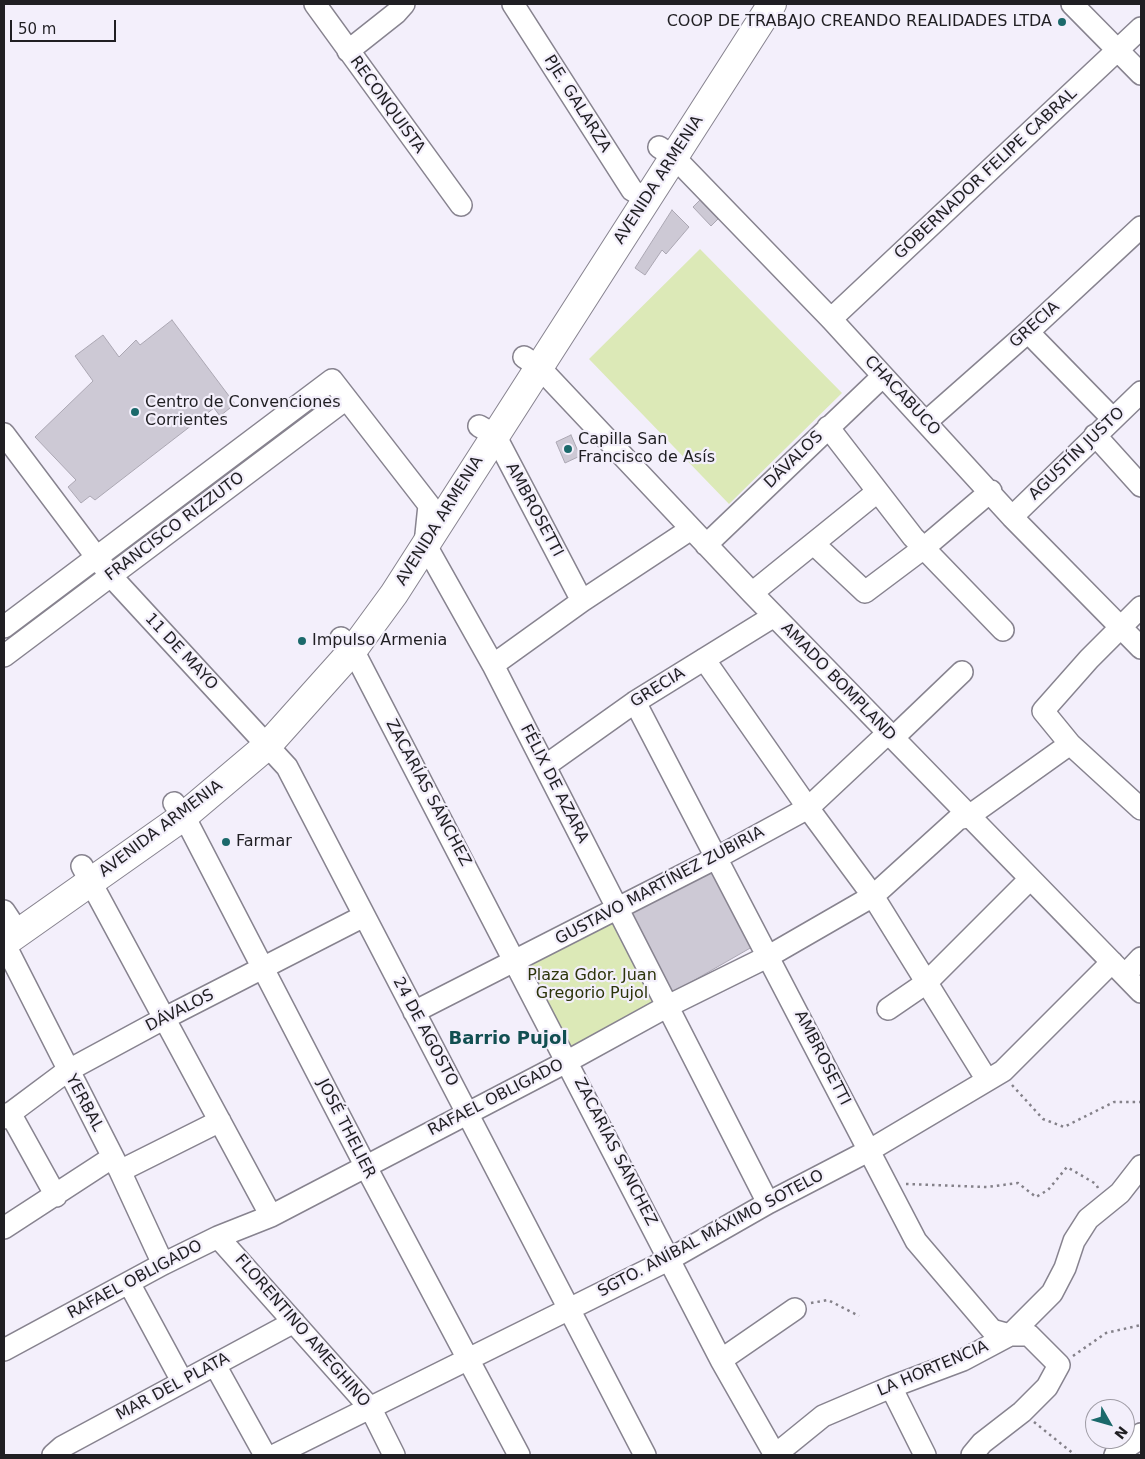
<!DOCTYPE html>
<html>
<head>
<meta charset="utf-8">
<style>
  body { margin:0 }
  #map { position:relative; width:1145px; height:1459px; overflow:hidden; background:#f3effb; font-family:"DejaVu Sans",sans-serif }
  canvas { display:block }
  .frame { position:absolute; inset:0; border:5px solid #201f23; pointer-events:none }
  .north { position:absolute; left:1085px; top:1399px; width:50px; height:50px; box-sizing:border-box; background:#f3effb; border:1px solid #9f9ca5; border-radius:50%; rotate:128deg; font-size:14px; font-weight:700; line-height:20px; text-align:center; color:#201f23 }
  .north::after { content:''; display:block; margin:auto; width:18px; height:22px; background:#1b696b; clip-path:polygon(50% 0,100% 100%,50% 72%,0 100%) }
  .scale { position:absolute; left:10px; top:20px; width:106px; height:22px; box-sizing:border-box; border:2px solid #201f23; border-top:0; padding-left:6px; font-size:15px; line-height:18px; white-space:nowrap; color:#201f23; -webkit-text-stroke:4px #f3effb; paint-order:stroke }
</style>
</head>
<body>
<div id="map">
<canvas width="1145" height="1459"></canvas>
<div class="frame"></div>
<div class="north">N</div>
<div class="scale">50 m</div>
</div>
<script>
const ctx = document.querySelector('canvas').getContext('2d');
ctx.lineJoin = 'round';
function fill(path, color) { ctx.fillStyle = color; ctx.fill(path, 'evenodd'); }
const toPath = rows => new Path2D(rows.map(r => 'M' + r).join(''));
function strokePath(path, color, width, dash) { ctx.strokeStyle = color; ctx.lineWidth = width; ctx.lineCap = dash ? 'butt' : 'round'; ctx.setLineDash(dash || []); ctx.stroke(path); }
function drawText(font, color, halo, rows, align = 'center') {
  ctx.font = font + ' "DejaVu Sans",sans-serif'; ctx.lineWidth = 4.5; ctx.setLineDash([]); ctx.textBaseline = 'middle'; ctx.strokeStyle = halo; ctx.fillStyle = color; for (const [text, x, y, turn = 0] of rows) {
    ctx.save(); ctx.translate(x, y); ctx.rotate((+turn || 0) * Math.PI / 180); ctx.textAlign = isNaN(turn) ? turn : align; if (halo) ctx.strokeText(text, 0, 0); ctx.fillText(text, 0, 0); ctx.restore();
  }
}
fill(toPath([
  [700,249,842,393,729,504,589,359],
  [613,923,654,1004,570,1048,530,966]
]), '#dce9b7');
const building = toPath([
  [700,200,718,219,711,226,693,207,700,200],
  [672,210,689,227,666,254,662,250,645,275,635,268,672,210],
  [172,320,235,404,220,416,214,408,95,500,90,496,81,503,68,487,76,480,35,437,93,381,75,356,103,335,119,357,136,340,140,345,172,320],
  [571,435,580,456,565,463,556,442,571,435],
  [714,870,752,947,672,993,628,915,714,870]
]);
fill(building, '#cdc9d5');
strokePath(building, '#aba7b3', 1);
const minor = toPath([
  [315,4,461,205],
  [513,4,632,190,647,199],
  [1072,4,1141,74],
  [348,51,396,13,404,4],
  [659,147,674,157,831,319,1012,517,1141,648],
  [831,319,1141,28],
  [1028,332,1113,419],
  [524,357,539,367,752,593,1141,992],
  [926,422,1028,332,1141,227],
  [479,426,495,435,582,601],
  [828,427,913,537,1003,630],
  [4,434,110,575,287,767,645,1455],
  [1095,435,1141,486],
  [1012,517,1141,392],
  [706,545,883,376],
  [815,545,865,592,925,547,991,491],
  [752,593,877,492],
  [1141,607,1089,659,1043,711,1070,744,1141,809],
  [4,627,332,380,429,505,425,544,493,665,768,1203],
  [341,638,353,650,721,1360,775,1455],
  [4,656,346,399],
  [704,659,808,808,873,896,987,1080],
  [493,665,582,601,691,529],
  [635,702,916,1241,992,1330,1010,1335,1029,1335,1059,1365,1047,1387,1022,1412,982,1443,972,1455],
  [893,738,962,672],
  [545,766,635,702,774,616],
  [174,803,184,816,366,1167,519,1455],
  [82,866,271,1216],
  [4,911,10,920,4,943],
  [4,943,120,1171,163,1264],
  [1125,975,1141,958],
  [888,1009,926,983,1030,879],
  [414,1012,718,857,808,808,888,733],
  [10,1113,56,1196],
  [4,1118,67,1071,165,1018,364,916],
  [120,1171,220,1121],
  [4,1228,113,1157],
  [218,1237,371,1409,394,1455],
  [129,1283,182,1381],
  [4,1350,163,1264,218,1237,271,1216,568,1061,668,1006,769,956,873,896,958,819,969,816,1070,744],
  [721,1360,795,1309],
  [215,1365,265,1455],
  [891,1387,925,1455],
  [53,1455,62,1447,294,1322],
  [275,1455,670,1259,768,1203,870,1150,1003,1071,1112,962],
  [775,1455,823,1416,891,1387,963,1360,1010,1335,1052,1293,1065,1268,1074,1241,1088,1219,1120,1193,1141,1166],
  [1115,1455,1133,1443,1141,1434]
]);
const major = toPath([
  [4,943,184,816,268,745,353,650,394,594,772,4]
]);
strokePath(minor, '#87838f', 24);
strokePath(major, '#87838f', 30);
strokePath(toPath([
  [1012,1085,1043,1119,1064,1127,1114,1102,1141,1102],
  [906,1184,987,1187,1018,1183,1036,1197,1048,1190,1067,1167,1096,1184,1098,1188],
  [811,1303,828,1300,859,1316],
  [1073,1356,1106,1333,1141,1325],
  [1034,1422,1075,1455]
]), '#848189', 2.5, [2.5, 4]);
strokePath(minor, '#fff', 21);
strokePath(major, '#fff', 28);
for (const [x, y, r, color] of [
  [1062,22,5,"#1b696b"],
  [135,412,5,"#1b696b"],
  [568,449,5,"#1b696b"],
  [302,641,5,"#1b696b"],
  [226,842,5,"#1b696b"]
]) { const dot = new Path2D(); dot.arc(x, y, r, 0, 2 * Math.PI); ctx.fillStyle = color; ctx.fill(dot); strokePath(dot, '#f3effb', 2); }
drawText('16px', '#201f23', '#f3effb', [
  ["COOP DE TRABAJO CREANDO REALIDADES LTDA",1052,22,"right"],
  ["Centro de Convenciones",145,403],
  ["Corrientes",145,421],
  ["Capilla San",578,440],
  ["Francisco de Asís",578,458],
  ["Impulso Armenia",312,641],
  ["Farmar",236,842]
], 'left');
drawText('16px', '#201f23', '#f3effb', [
  ["PJE. GALARZA",577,104,58],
  ["RECONQUISTA",387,105,54],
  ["GOBERNADOR FELIPE CABRAL",986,174,-43],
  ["AVENIDA ARMENIA",659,180,-57],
  ["GRECIA",1035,325,-42],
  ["CHACABUCO",902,396,47],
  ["AGUSTÍN JUSTO",1077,454,-44],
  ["DÁVALOS",794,460,-44],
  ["AMBROSETTI",534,510,62],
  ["AVENIDA ARMENIA",440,521,-58],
  ["FRANCISCO RIZZUTO",175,527,-37],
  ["11 DE MAYO",181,652,47],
  ["AMADO BOMPLAND",838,682,46],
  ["GRECIA",658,688,-32],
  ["FÉLIX DE AZARA",554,784,63],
  ["ZACARÍAS SÁNCHEZ",428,793,62],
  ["AVENIDA ARMENIA",161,829,-37],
  ["GUSTAVO MARTÍNEZ ZUBIRIA",660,886,-28],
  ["DÁVALOS",180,1011,-27],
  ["24 DE AGOSTO",425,1032,62],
  ["AMBROSETTI",822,1058,63],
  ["RAFAEL OBLIGADO",496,1098,-27],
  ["YERBAL",84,1103,62],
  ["JOSÉ THELIER",346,1129,63],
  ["ZACARÍAS SÁNCHEZ",615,1152,63],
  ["SGTO. ANÍBAL MÁXIMO SOTELO",711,1234,-28],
  ["RAFAEL OBLIGADO",135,1280,-28],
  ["FLORENTINO AMEGHINO",302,1331,49],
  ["LA HORTENCIA",933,1369,-23],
  ["MAR DEL PLATA",173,1387,-28]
]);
drawText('16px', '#2c340a', '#f3effb', [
  ["Plaza Gdor. Juan",592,976],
  ["Gregorio Pujol",592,994]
]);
drawText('bold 18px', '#114f51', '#f3effb', [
  ["Barrio Pujol",508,1039]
]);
</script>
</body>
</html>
